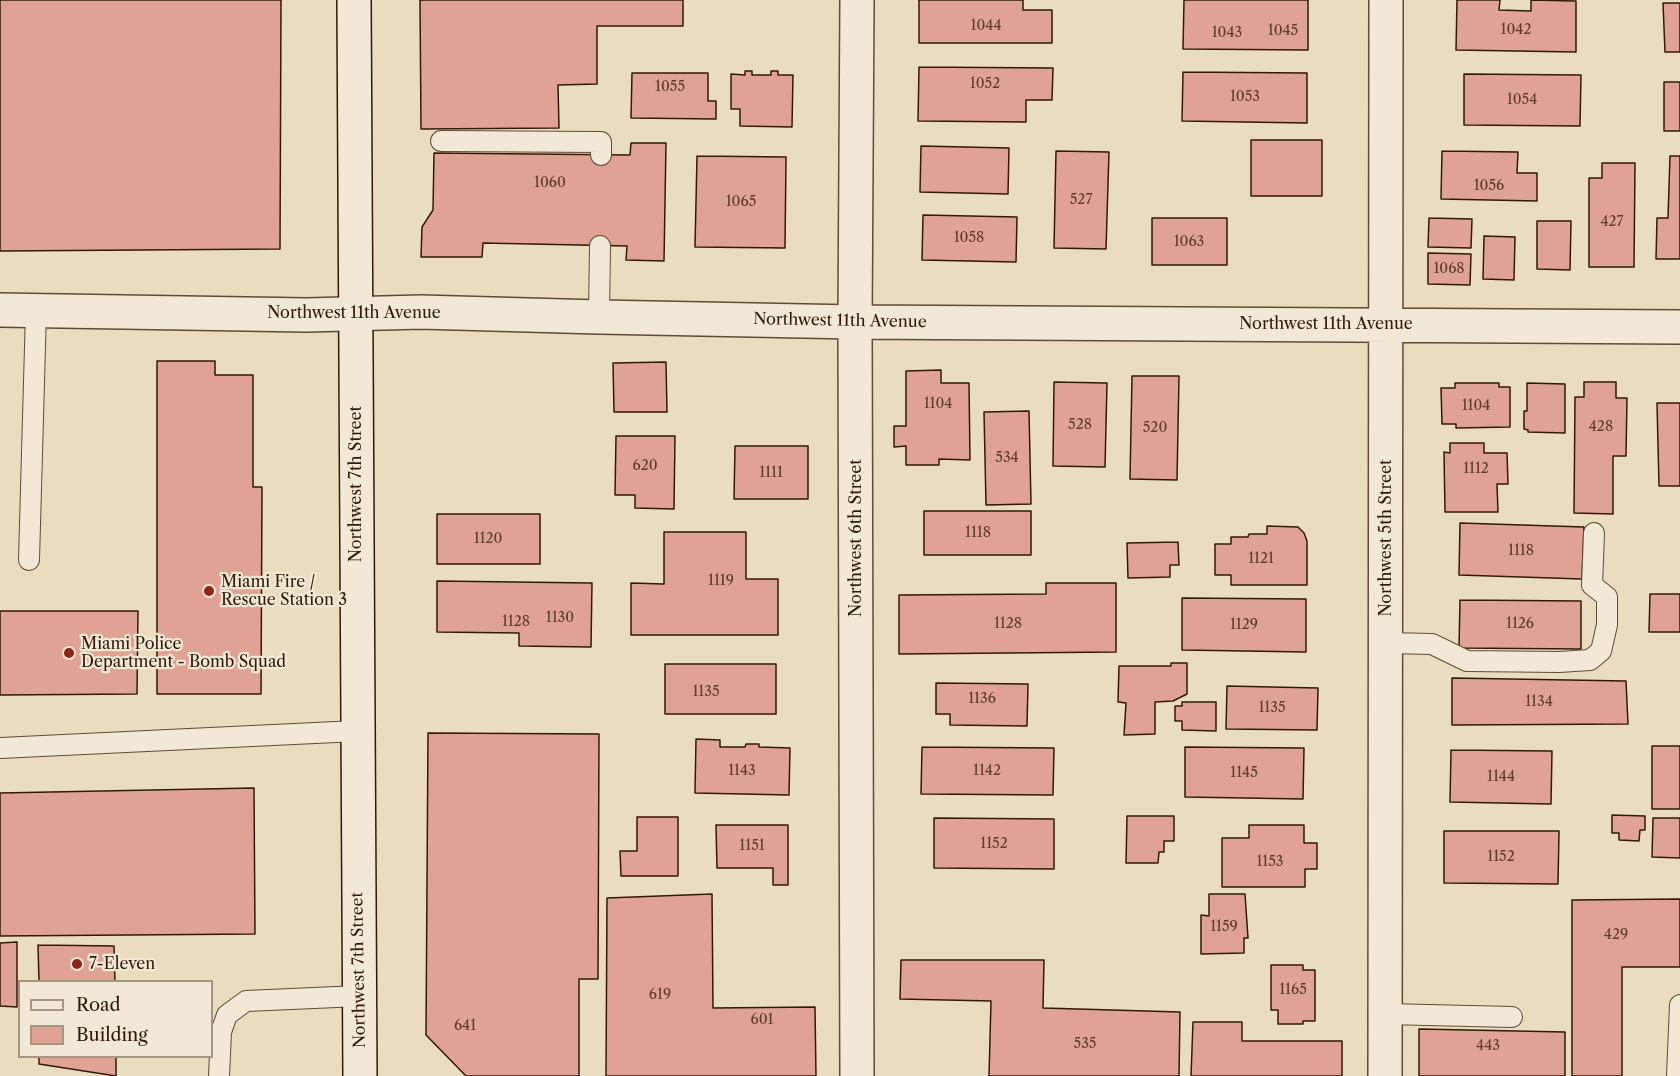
<!DOCTYPE html>
<html>
<head>
<meta charset="utf-8">
<style>
  body { margin:0 }
  #map { position:relative; width:1680px; height:1076px; overflow:hidden; background:#eaddbf; font-family:"Libre Caslon Text",serif }
  canvas { display:block }
  .legend { position:absolute; left:18px; top:980px; width:195px; height:78px; box-sizing:border-box; background:#f1e9d5; border:2px solid #a59683; margin:0; padding:8px 10px; list-style:none; font-size:18px; color:#321a07 }
  .legend li { display:flex; align-items:center; gap:12px; height:30px }
  .legend b { width:30px; border:2px solid #a59683 }
</style>
</head>
<body>
<div id="map">
<canvas width="1680" height="1076"></canvas>
<ul class="legend">
<li><b style="height:8px;background:#f1e9d5"></b>Road</li>
<li><b style="height:16px;background:#e0a295"></b>Building</li>
</ul>
</div>
<script>
const ctx = document.querySelector('canvas').getContext('2d');
ctx.lineJoin = 'round';
function fill(path, color) { ctx.fillStyle = color; ctx.fill(path, 'evenodd'); }
const toPath = rows => new Path2D(rows.map(r => 'M' + r).join(''));
function strokePath(path, color, width, dash) { ctx.strokeStyle = color; ctx.lineWidth = width; ctx.lineCap = dash ? 'butt' : 'round'; ctx.setLineDash(dash || []); ctx.stroke(path); }
function drawText(font, color, halo, rows, align = 'center') {
  ctx.font = font + ' "Libre Caslon Text",serif'; ctx.lineWidth = 4.5; ctx.setLineDash([]); ctx.textBaseline = 'middle'; ctx.strokeStyle = halo; ctx.fillStyle = color; for (const [text, x, y, turn = 0] of rows) {
    ctx.save(); ctx.translate(x, y); ctx.rotate((+turn || 0) * Math.PI / 180); ctx.textAlign = isNaN(turn) ? turn : align; if (halo) ctx.strokeText(text, 0, 0); ctx.fillText(text, 0, 0); ctx.restore();
  }
}
const building = toPath([
  [0,0,281,0,280,249,0,251,0,0],
  [420,0,683,0,683,26,597,26,597,84,558,85,559,128,421,129,420,0],
  [919,0,1023,0,1023,10,1052,10,1052,43,919,43,919,0],
  [1184,0,1308,0,1308,50,1183,49,1184,0],
  [1457,0,1500,0,1499,10,1531,11,1531,0,1576,1,1576,52,1456,50,1457,0],
  [1663,3,1680,3,1680,52,1665,52,1663,3],
  [919,67,1053,68,1052,100,1026,100,1026,122,918,121,919,67],
  [745,71,752,71,752,75,771,75,771,71,778,71,778,75,793,75,792,127,740,126,740,109,731,109,731,74,745,75,745,71],
  [1183,72,1307,73,1307,123,1182,121,1183,72],
  [632,73,708,73,708,101,716,101,716,119,631,118,632,73],
  [1464,74,1581,75,1580,126,1464,125,1464,74],
  [1664,82,1680,82,1680,131,1664,131,1664,82],
  [1251,140,1322,140,1322,196,1251,196,1251,140],
  [631,143,666,143,664,261,626,260,627,246,483,243,482,257,421,257,422,227,433,210,434,153,630,155,631,143],
  [921,146,1009,148,1008,194,920,192,921,146],
  [1056,151,1109,152,1106,249,1054,248,1056,151],
  [1442,151,1518,152,1517,173,1537,173,1537,201,1441,199,1442,151],
  [697,156,786,157,785,248,695,247,697,156],
  [1670,156,1680,156,1680,259,1656,259,1657,218,1668,218,1670,156],
  [1602,163,1635,163,1634,267,1589,267,1589,178,1602,178,1602,163],
  [923,215,1017,217,1016,262,922,260,923,215],
  [1152,218,1227,218,1227,265,1152,265,1152,218],
  [1429,218,1472,219,1471,248,1428,247,1429,218],
  [1537,221,1571,221,1570,270,1537,269,1537,221],
  [1484,236,1515,237,1514,280,1483,279,1484,236],
  [1428,253,1471,254,1470,285,1428,284,1428,253],
  [157,361,215,361,215,375,253,375,253,487,262,487,261,694,157,694,157,361],
  [666,362,667,412,614,412,613,363,666,362],
  [941,370,941,383,969,383,970,460,939,459,939,465,906,465,906,446,894,447,894,426,906,426,906,371,941,370],
  [1132,376,1179,376,1177,480,1130,479,1132,376],
  [1054,382,1107,383,1105,467,1053,466,1054,382],
  [1584,382,1616,382,1616,398,1627,398,1626,456,1613,456,1613,514,1574,513,1575,397,1584,397,1584,382],
  [1455,383,1499,383,1499,387,1510,387,1510,427,1456,428,1456,424,1442,424,1441,388,1455,388,1455,383],
  [1527,383,1565,384,1565,433,1528,432,1528,430,1524,429,1524,411,1527,411,1527,383],
  [1657,403,1680,403,1680,486,1659,486,1657,403],
  [1029,411,1031,504,986,505,984,412,1029,411],
  [616,436,675,436,674,509,635,508,635,495,615,495,616,436],
  [1450,443,1484,443,1484,453,1507,453,1508,484,1497,484,1498,512,1445,512,1444,452,1450,453,1450,443],
  [735,446,808,446,808,499,734,499,735,446],
  [924,511,1031,511,1031,555,924,555,924,511],
  [437,514,540,514,540,564,437,564,437,514],
  [1460,523,1584,527,1582,579,1459,575,1460,523],
  [1267,526,1298,527,1304,533,1307,541,1307,585,1231,585,1231,575,1215,575,1215,544,1231,544,1231,537,1248,537,1249,534,1267,534,1267,526],
  [664,532,746,532,746,579,778,579,778,635,631,635,631,583,664,584,664,532],
  [1178,542,1179,565,1170,565,1170,577,1128,578,1127,543,1178,542],
  [437,581,592,583,591,647,519,646,519,633,437,632,437,581],
  [1046,583,1116,583,1116,652,899,654,899,595,1046,594,1046,583],
  [1650,594,1680,594,1680,632,1649,632,1650,594],
  [1182,598,1306,599,1306,652,1182,650,1182,598],
  [1460,600,1581,601,1581,649,1459,648,1460,600],
  [0,611,138,611,137,694,0,695,0,611],
  [1171,663,1187,663,1187,694,1173,701,1155,702,1155,734,1124,735,1126,703,1118,702,1119,666,1171,666,1171,663],
  [665,664,776,664,776,714,665,714,665,664],
  [1452,678,1626,681,1628,724,1452,725,1452,678],
  [936,683,1028,684,1027,726,950,725,950,714,936,714,936,683],
  [1227,686,1318,688,1317,730,1226,729,1227,686],
  [1182,702,1216,702,1216,731,1182,730,1182,721,1175,721,1175,706,1182,706,1182,702],
  [428,733,599,734,598,979,579,979,579,1076,466,1076,426,1035,428,733],
  [696,739,720,740,720,747,745,747,746,744,759,744,759,747,790,748,789,795,695,793,696,739],
  [1652,746,1680,746,1680,809,1652,809,1652,746],
  [922,747,1054,748,1053,795,921,794,922,747],
  [1185,747,1304,748,1303,799,1185,797,1185,747],
  [1451,750,1552,751,1551,804,1450,802,1451,750],
  [254,788,255,934,0,936,0,793,254,788],
  [1612,815,1645,816,1645,830,1640,830,1639,841,1619,840,1619,833,1612,833,1612,815],
  [1127,816,1174,816,1174,841,1164,841,1164,852,1159,852,1158,863,1126,863,1127,816],
  [637,817,678,817,678,876,621,876,620,851,637,851,637,817],
  [934,818,1054,819,1054,869,934,868,934,818],
  [1653,818,1680,818,1680,858,1652,857,1653,818],
  [716,825,788,825,788,885,773,885,773,868,717,868,716,825],
  [1249,825,1304,825,1304,843,1317,843,1317,869,1305,869,1305,887,1222,887,1222,838,1249,838,1249,825],
  [1444,831,1559,831,1558,884,1444,883,1444,831],
  [712,894,713,1008,815,1007,816,1076,606,1076,607,898,712,894],
  [1209,894,1245,894,1248,938,1244,938,1244,953,1201,954,1201,915,1209,916,1209,894],
  [1680,899,1680,967,1622,967,1622,1076,1572,1076,1572,900,1680,899],
  [17,942,17,1007,0,1006,0,943,17,942],
  [38,945,114,946,115,982,39,982,38,945],
  [901,960,1044,960,1043,1008,1180,1012,1179,1076,989,1076,991,1001,900,999,901,960],
  [1271,965,1303,965,1303,970,1315,970,1315,1021,1303,1021,1303,1024,1278,1024,1278,1010,1271,1010,1271,965],
  [1193,1022,1242,1022,1242,1041,1342,1041,1342,1076,1191,1076,1193,1022],
  [1419,1029,1565,1032,1565,1076,1419,1076,1419,1029],
  [39,1056,116,1056,116,1076,39,1064,39,1056]
]);
fill(building, '#e0a295');
strokePath(building, '#321a07', 1.5);
const lane = toPath([
  [441,141,601,142,601,155],
  [599,317,600,246],
  [29,560,36,311],
  [1386,643,1432,644,1467,661,1559,662,1590,660,1601,651,1607,625,1607,597,1592,585,1594,533],
  [0,748,357,731],
  [1386,1014,1512,1017],
  [219,1076,221,1032,227,1015,246,1001,359,996],
  [1677,1076,1680,1005]
]);
const street = toPath([
  [0,310,307,315,421,312,599,317,855,322,1680,327],
  [857,1076,855,322,857,0],
  [1385,1076,1386,0]
]);
const secondary = toPath([
  [354,0,360,1076]
]);
strokePath(lane, '#604b35', 22);
strokePath(street, '#604b35', 36);
strokePath(secondary, '#321a07', 36);
strokePath(lane, '#f1e9d5', 20);
strokePath(street, '#f1e9d5', 33);
strokePath(secondary, '#f1e9d5', 33);
for (const [x, y, r, color] of [
  [209,591,6,"#8f2418"],
  [69,653,6,"#8f2418"],
  [77,964,6,"#8f2418"]
]) { const dot = new Path2D(); dot.arc(x, y, r, 0, 2 * Math.PI); ctx.fillStyle = color; ctx.fill(dot); strokePath(dot, '#f1e9d5', 2); }
drawText('14px', '#5e3c2a', null, [
  ["1044",986,26],
  ["1042",1516,30],
  ["1045",1283,31],
  ["1043",1227,33],
  ["1052",985,84],
  ["1055",670,87],
  ["1053",1245,97],
  ["1054",1522,100],
  ["1060",550,183],
  ["1056",1489,186],
  ["527",1081,200],
  ["1065",741,202],
  ["427",1612,222],
  ["1058",969,238],
  ["1063",1189,242],
  ["1068",1449,269],
  ["1104",938,404],
  ["1104",1476,406],
  ["528",1080,425],
  ["428",1601,427],
  ["520",1155,428],
  ["534",1007,458],
  ["620",645,466],
  ["1112",1476,469],
  ["1111",771,473],
  ["1118",978,533],
  ["1120",488,539],
  ["1118",1521,551],
  ["1121",1261,559],
  ["1119",721,581],
  ["1130",560,618],
  ["1128",516,622],
  ["1128",1008,624],
  ["1126",1520,624],
  ["1129",1244,625],
  ["1135",706,692],
  ["1136",982,699],
  ["1134",1539,702],
  ["1135",1272,708],
  ["1143",742,771],
  ["1142",987,771],
  ["1145",1244,773],
  ["1144",1501,777],
  ["1152",994,844],
  ["1151",752,846],
  ["1152",1501,857],
  ["1153",1270,862],
  ["1159",1224,927],
  ["429",1616,935],
  ["1165",1293,990],
  ["619",660,995],
  ["601",762,1020],
  ["641",465,1026],
  ["535",1085,1044],
  ["443",1488,1046]
]);
drawText('16px', '#321a07', '#f1e9d5', [
  ["Northwest 11th Avenue",354,313],
  ["Northwest 11th Avenue",840,321,1],
  ["Northwest 11th Avenue",1326,324],
  ["Northwest 7th Street",356,484,-90],
  ["Northwest 6th Street",856,538,-90],
  ["Northwest 5th Street",1386,538,-90],
  ["Northwest 7th Street",359,970,-91]
]);
drawText('16px', '#321a07', '#f1e9d5', [
  ["Miami Fire /",221,582],
  ["Rescue Station 3",221,600],
  ["Miami Police",81,644],
  ["Department - Bomb Squad",81,662],
  ["7-Eleven",89,964]
], 'left');
</script>
</body>
</html>
